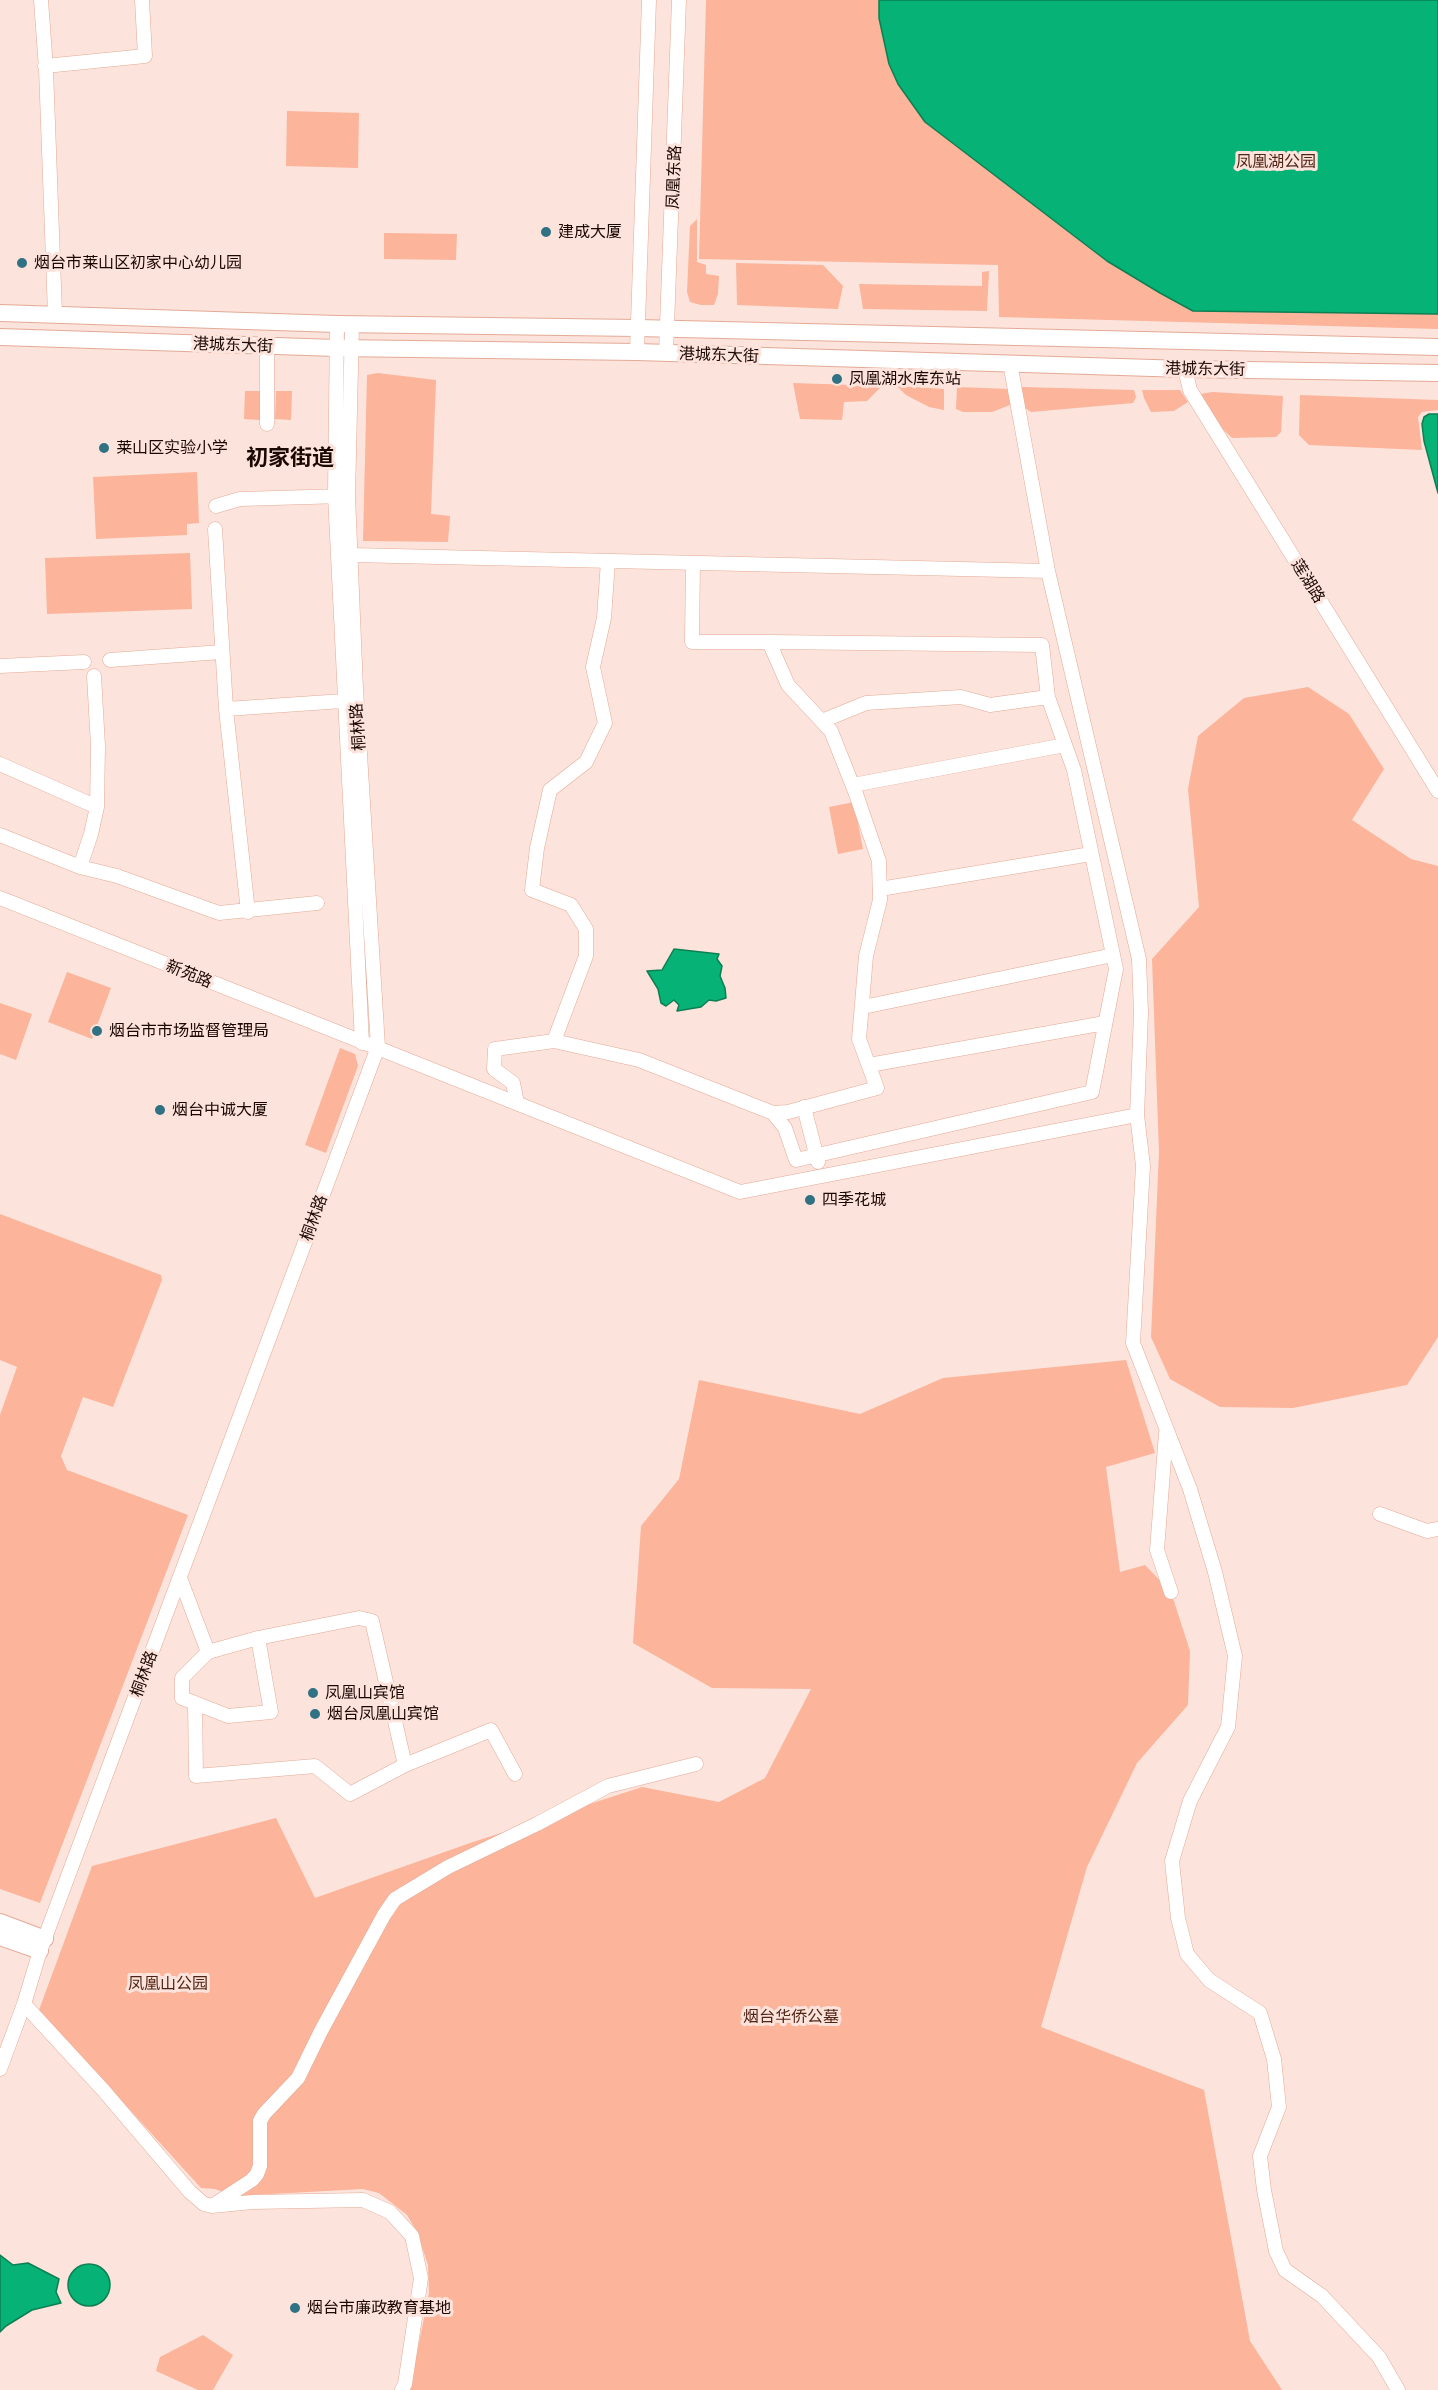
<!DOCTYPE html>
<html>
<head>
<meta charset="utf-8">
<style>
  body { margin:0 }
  canvas { display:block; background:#fce3db }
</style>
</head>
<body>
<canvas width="1438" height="2390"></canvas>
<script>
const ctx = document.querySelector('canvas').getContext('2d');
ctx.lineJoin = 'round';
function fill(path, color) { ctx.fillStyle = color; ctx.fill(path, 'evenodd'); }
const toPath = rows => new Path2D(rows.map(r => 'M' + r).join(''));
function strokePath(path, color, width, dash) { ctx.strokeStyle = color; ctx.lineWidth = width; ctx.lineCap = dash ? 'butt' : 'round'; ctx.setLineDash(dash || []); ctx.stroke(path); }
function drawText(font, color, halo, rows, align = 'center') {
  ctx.font = font + ' Lato,"Noto Sans SC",sans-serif'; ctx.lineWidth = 6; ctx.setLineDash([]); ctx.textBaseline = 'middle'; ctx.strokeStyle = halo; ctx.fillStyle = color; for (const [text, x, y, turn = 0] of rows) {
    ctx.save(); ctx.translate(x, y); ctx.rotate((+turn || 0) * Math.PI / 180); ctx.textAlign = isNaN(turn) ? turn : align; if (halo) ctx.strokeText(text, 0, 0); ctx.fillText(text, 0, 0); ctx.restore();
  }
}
fill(toPath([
  [706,0,1438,0,1438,329,999,317,998,265,699,259],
  [287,111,359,113,358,168,286,166],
  [697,219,697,262,706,265,706,274,719,276,718,294,714,305,701,305,690,302,687,292,690,226],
  [384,233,457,234,456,260,384,259],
  [736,263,823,265,843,286,838,309,737,305],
  [989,271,987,311,863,309,859,284,982,286,982,272],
  [378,373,436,380,431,514,450,516,448,542,363,541,367,375],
  [793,383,882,386,867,401,844,402,842,420,800,419],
  [897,386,944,389,944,410,929,407,906,395],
  [957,387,1010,389,1010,405,992,412,963,412,956,409],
  [1021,387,1134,390,1136,397,1133,403,1031,412,1025,408],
  [1142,390,1180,390,1188,402,1174,411,1151,412,1144,398],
  [245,391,261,391,260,420,244,419],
  [276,391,292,391,291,420,275,419],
  [1212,392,1283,396,1281,432,1276,437,1232,438,1214,421,1200,394],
  [1300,395,1438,400,1438,410,1422,412,1418,417,1422,450,1309,445,1299,435],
  [197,472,199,523,187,524,187,535,96,539,93,477],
  [190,553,192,609,47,614,45,558],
  [1308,687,1349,714,1384,769,1352,820,1411,859,1438,866,1438,1337,1407,1385,1293,1408,1220,1407,1170,1379,1151,1337,1159,1152,1152,959,1199,907,1188,789,1198,736,1244,698],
  [854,802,863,849,838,854,829,807],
  [67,972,111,988,92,1039,48,1022],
  [0,1003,32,1014,16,1060,0,1054],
  [340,1048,355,1054,358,1066,326,1153,305,1145],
  [0,1214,161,1275,162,1280,113,1407,83,1397,61,1456,67,1470,188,1515,40,1903,0,1889,0,1415,17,1367,0,1360],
  [1126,1360,1155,1453,1106,1467,1120,1572,1145,1565,1171,1592,1190,1651,1188,1705,1137,1763,1087,1867,1041,2027,1204,2090,1250,2341,1282,2390,406,2390,412,2378,429,2293,428,2265,417,2232,407,2215,379,2193,363,2189,234,2196,215,2189,201,2188,39,2010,92,1866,276,1818,315,1898,470,1843,642,1787,719,1802,765,1778,811,1689,712,1688,633,1643,641,1526,679,1479,699,1380,860,1414,943,1378],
  [203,2335,233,2355,213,2390,198,2390,156,2371,160,2357]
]), '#fcb49b');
const water = toPath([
  [879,0,1438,0,1438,314,1193,311,1160,293,1107,261,925,122,898,84,889,64,879,18,879,0],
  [1429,414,1438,414,1438,493,1424,441,1422,424,1424,417,1429,414],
  [674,949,719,954,717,959,722,966,720,976,725,988,726,998,716,1001,709,1000,701,1007,677,1011,679,1005,674,1000,666,1006,661,1003,658,989,647,971,662,970,674,949],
  [0,2255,13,2265,28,2263,59,2279,56,2292,61,2303,32,2310,6,2326,0,2332,0,2255],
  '68 2285a21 21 0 1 1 42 0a21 21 0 1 1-42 0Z'
]);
fill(water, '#06b275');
strokePath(water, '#0d7f53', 1.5);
const minor = toPath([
  [41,0,46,69,55,314],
  [45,66,145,56,142,0],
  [337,324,335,495,362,1043],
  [637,352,649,0],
  [666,353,679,0],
  [1185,369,1190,390,1438,791],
  [267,424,267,346],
  [216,506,240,499,343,496],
  [215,529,226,709,248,912],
  [351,555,1048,571,1010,363],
  [1048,571,1139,959,1141,1013,1137,1115,1143,1166,1133,1343,1190,1489,1215,1572,1235,1656,1228,1727,1190,1801,1172,1861,1178,1918,1187,1954,1209,1980,1260,2013,1274,2059,1279,2107,1260,2156,1264,2190,1276,2251,1285,2270,1322,2296,1379,2357,1398,2390],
  [769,642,1042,645,1048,697,1074,770,1116,969,1092,1092,796,1160,785,1128,773,1113],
  [110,660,222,652],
  [0,666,84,662],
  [226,709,343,701],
  [822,721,866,703,961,697,990,705,1048,697],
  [0,764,97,807],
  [853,785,1065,745],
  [0,835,80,867,117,876,219,913,317,903],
  [80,867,91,834,97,807,98,746,94,676],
  [880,889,1091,854],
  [0,898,740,1192,1137,1115],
  [863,1007,1113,955],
  [554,1041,586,956,586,929,571,905,532,890,537,848,550,790,586,762,605,723,593,667,604,618,608,561],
  [869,1065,1105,1023],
  [517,1103,513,1083,494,1069,495,1049,554,1041,639,1060,773,1113,788,1112,877,1088,859,1039,866,956,880,900,879,861,856,794,831,731,788,685,769,642,692,642,693,563],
  [804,1107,818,1162],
  [1166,1433,1157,1550,1171,1592],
  [1380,1514,1427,1531,1438,1529],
  [180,1578,208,1652,182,1678,182,1698,228,1716,271,1712,258,1638,359,1618,372,1621,405,1765,491,1730,515,1774],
  [208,1652,258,1638],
  [195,1703,196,1776,315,1766,350,1794,405,1765],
  [24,2004,104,2091,190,2192,204,2204,212,2206,252,2202,363,2200,390,2212,412,2236,421,2278,405,2384,402,2390],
  [0,2069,24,2004,40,1951,378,1047,356,689,348,496,352,324],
  [212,2206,252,2180,257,2174,260,2166,260,2121,264,2114,298,2078,321,2031,384,1915,395,1899,448,1867,537,1824,608,1786,696,1764]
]);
const major = toPath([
  [0,313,337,324,638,328,1438,347],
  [0,337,337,348,637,352,1185,369,1438,373],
  [0,1922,45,1939],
  [0,1937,40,1951]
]);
strokePath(minor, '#e4aa96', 15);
strokePath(major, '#e4aa96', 18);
strokePath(minor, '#fff', 14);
strokePath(major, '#fff', 16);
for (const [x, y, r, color] of [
  [546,232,6,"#307184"],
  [22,263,6,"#307184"],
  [837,379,6,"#307184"],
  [104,448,6,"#307184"],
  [97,1031,6,"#307184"],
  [160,1110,6,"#307184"],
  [810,1200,6,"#307184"],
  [313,1693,6,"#307184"],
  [315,1714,6,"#307184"],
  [295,2308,6,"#307184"]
]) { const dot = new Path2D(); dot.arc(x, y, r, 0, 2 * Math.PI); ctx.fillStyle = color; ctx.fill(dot); strokePath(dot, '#fce3db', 2); }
drawText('16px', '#512414', '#fce3db', [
  ["凤凰湖公园",1276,162],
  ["凤凰山公园",168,1984],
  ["烟台华侨公墓",791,2017]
]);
drawText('16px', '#1c0803', '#fce3db', [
  ["凤凰东路",674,177,-88],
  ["港城东大街",233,345,2],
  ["港城东大街",719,355,2],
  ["港城东大街",1205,369,1],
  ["莲湖路",1308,581,58],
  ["桐林路",358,727,-94],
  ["新苑路",189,974,22],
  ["桐林路",314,1218,-70],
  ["桐林路",144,1674,-70]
]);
drawText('16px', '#1c0803', '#fce3db', [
  ["建成大厦",558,232],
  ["烟台市莱山区初家中心幼儿园",34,263],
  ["凤凰湖水库东站",849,379],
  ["莱山区实验小学",116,448],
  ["烟台市市场监督管理局",109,1031],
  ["烟台中诚大厦",172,1110],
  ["四季花城",822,1200],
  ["凤凰山宾馆",325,1693],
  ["烟台凤凰山宾馆",327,1714],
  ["烟台市廉政教育基地",307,2308]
], 'left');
drawText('bold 22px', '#1c0803', '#fce3db', [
  ["初家街道",290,458]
]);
</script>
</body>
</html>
